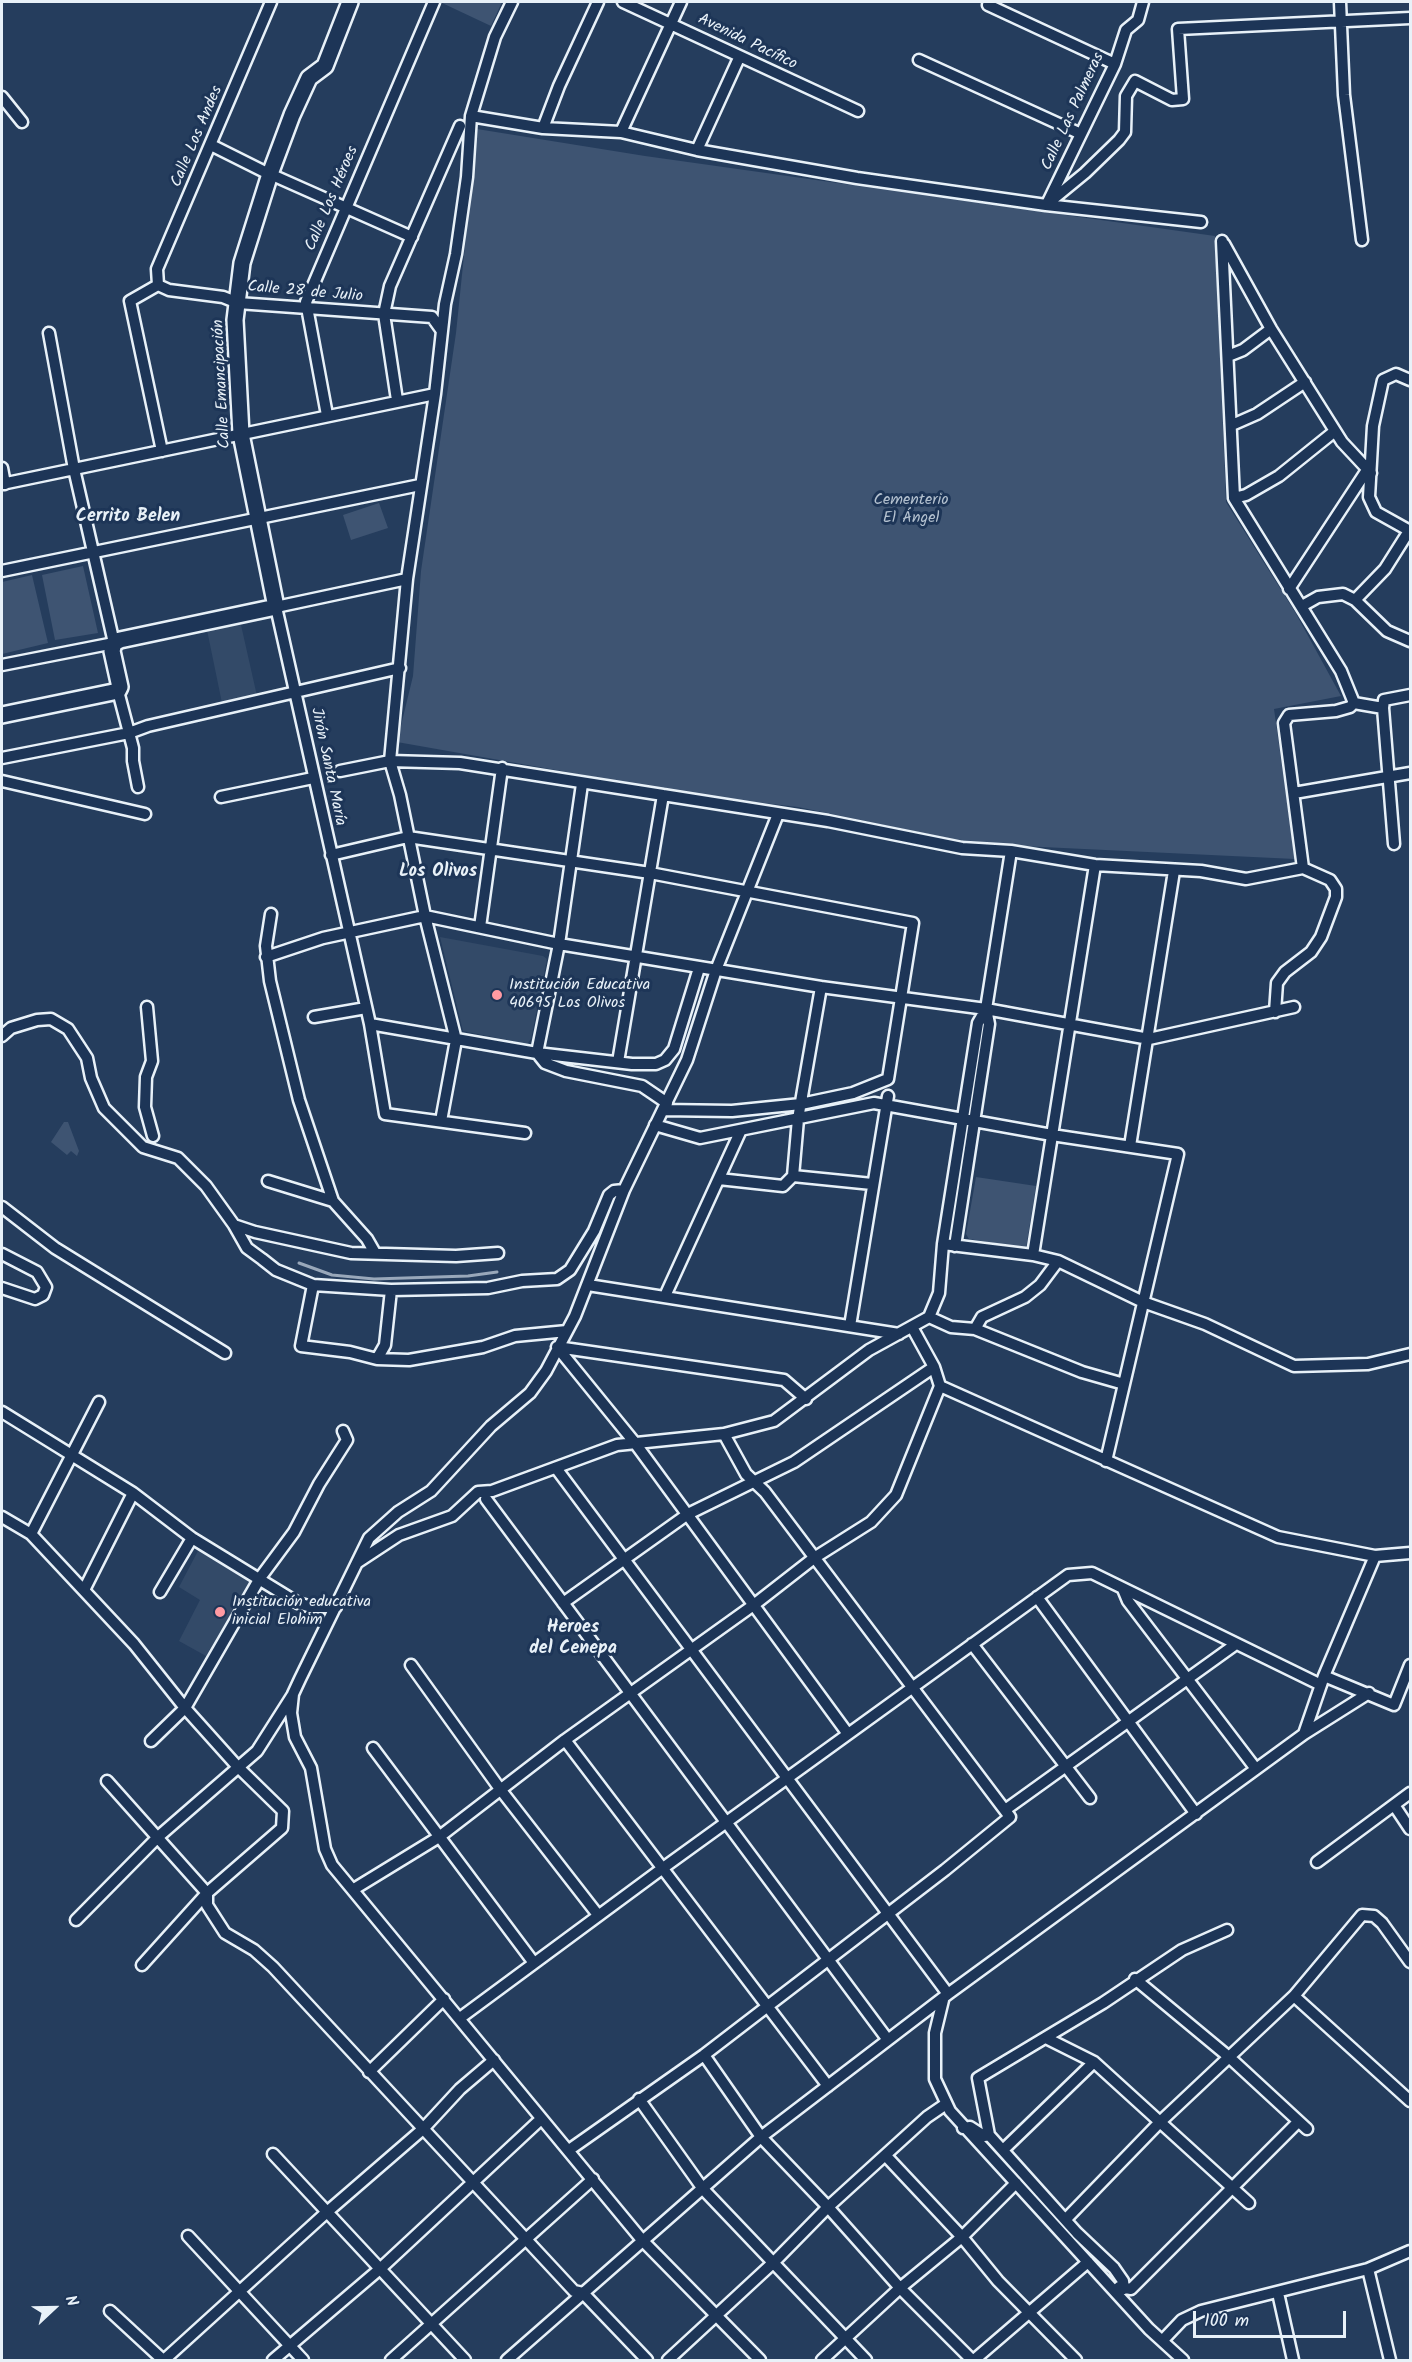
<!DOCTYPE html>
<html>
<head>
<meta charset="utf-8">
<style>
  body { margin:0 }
  #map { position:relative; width:1412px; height:2362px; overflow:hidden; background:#253d5d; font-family:Kalam,sans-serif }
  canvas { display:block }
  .frame { position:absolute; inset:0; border:3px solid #e8f1f8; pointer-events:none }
  .north { position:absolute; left:24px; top:2278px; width:60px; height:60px; -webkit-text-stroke:4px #1d3557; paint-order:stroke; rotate:68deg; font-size:16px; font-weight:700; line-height:24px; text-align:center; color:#e8f1f8 }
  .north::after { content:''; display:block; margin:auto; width:21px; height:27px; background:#e8f1f8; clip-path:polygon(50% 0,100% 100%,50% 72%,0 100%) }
  .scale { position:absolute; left:1193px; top:2311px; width:153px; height:27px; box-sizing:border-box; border:3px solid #e8f1f8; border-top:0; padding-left:8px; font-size:18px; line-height:21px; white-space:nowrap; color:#e8f1f8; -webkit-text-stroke:4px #1d3557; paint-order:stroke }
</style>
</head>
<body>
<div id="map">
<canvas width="1412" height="2362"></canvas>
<div class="frame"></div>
<div class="north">N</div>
<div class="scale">100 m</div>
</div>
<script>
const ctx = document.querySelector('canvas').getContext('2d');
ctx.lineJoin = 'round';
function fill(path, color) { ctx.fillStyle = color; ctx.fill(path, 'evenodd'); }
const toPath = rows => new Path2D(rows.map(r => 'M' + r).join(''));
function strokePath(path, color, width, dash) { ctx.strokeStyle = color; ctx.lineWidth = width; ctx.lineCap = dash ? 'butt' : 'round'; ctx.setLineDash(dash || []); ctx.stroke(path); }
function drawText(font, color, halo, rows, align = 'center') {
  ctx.font = font + ' Kalam,sans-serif'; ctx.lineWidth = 6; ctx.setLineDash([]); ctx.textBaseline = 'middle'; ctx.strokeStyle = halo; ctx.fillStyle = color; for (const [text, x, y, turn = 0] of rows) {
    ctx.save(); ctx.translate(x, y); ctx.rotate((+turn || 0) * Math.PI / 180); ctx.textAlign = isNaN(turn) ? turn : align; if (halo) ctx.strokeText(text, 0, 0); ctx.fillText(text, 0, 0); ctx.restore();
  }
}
fill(toPath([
  [241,625,257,696,222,703,207,630],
  [440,937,543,956,547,959,531,1039,527,1044,463,1031],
  [199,1549,252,1579,206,1656,179,1641,200,1600,179,1587]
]), '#334a68');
fill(toPath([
  [440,2,502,2,491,26],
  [477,129,645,156,1215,236,1226,502,1295,612,1341,696,1274,709,1295,859,1021,846,952,839,798,807,703,796,397,742,413,676,421,571,456,333],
  [379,503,388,528,351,540,343,515],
  [83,566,98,633,55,640,42,575],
  [32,575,48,643,2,654,2,582],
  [64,1122,68,1122,79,1151,77,1156,71,1151,67,1155,51,1142],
  [976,1177,1036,1186,1026,1248,969,1239,966,1234]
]), '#3e5472');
strokePath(toPath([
  [299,1263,332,1275,374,1279,468,1276,497,1272]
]), '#99a8ba', 3);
const street = toPath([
  [512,2,495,37,471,116,467,177,456,254,445,304,435,394,407,579,276,607,370,1024,385,1114,525,1133],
  [623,2,858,111],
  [1340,2,1344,95,1362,240],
  [988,5,1115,64],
  [919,60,1081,134],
  [2,97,22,122],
  [471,116,543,128,621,132,697,150,857,178,1046,205,1201,222],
  [543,128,559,86,598,2],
  [621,132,681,2],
  [211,145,263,171],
  [697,150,739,58],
  [270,174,412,237],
  [1048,202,1115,64,1126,30,1138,20,1143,2],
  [1046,205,1085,173,1119,140,1125,132,1126,96,1135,81,1172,100,1183,99,1178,29,1410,18],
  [1222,241,1234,498,1341,671,1354,703,1350,707,1336,711,1289,715,1284,723,1303,868],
  [1224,244,1271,329,1342,442,1371,473],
  [158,285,157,269,271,2],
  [1228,356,1243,350,1271,329],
  [1410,380,1396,374,1383,380,1373,426,1369,497,1376,512,1410,531],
  [397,400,384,314,390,286,460,126],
  [327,415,306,302,434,2],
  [1232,425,1257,414,1305,382],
  [162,451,130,301,158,285,169,290,223,297,238,303,432,317,442,331],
  [2,468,5,484],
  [2,484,435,394],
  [1234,498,1246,495,1279,476,1335,431],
  [2,571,420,485],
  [407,579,390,761,400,795,425,916,456,1040,441,1121],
  [1289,589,1367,470],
  [1355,600,1385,569,1409,531],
  [1302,606,1318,597,1343,594,1355,600,1387,631,1410,641],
  [2,665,114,643,74,469,49,333],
  [118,691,133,748,133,761,138,787],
  [1354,703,1383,708,1384,700,1410,695],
  [1383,708,1394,844],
  [2,758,129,733,148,726,400,668],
  [340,771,390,761,460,763,828,821,962,848,1011,851,1095,865,1201,871,1246,879,1303,868,1330,880,1336,889,1336,897,1321,937,1311,952,1285,972,1277,983,1275,1012],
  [2,781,145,814],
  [582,784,559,944,537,1053,545,1063,566,1071,642,1086,667,1103],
  [1294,793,1410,773],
  [221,797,313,778],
  [331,855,408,837,650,873,913,923,888,1079,853,1093,801,1104,732,1111,663,1110],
  [271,914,266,946,270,981,299,1100,333,1201,367,1239,375,1253],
  [480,927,502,768],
  [266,957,323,938,425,916,559,944,821,987,986,1009,1149,1039,1294,1007],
  [821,987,798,1119,793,1176,872,1184],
  [147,1007,152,1061,146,1077,145,1107,153,1136],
  [314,1017,366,1008],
  [370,1024,537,1053,632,1064,656,1064,665,1060,674,1049,699,968],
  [2,1036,11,1028,37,1020,51,1019,68,1029,87,1058,91,1078,104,1108,143,1147,178,1158,206,1186,234,1225,255,1232,351,1253,456,1256,498,1253],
  [618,1062,663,795],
  [655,1125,700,1138,874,1103,1052,1135,1178,1154,1106,1461],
  [1130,1146,1174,871],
  [719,1179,783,1186,793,1176],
  [268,1181,333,1201],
  [2,1207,55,1248,225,1353],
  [234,1225,247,1248,262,1259,276,1270,313,1285,391,1290,488,1288,522,1281,557,1279,570,1270,594,1231,609,1195,614,1191,624,1190],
  [943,1244,1033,1255,1058,1261,1143,1302,1205,1324,1294,1366,1368,1364,1410,1354],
  [955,1246,989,1024,986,1009],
  [2,1254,37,1272,46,1287,43,1295,35,1299,2,1288],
  [1033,1255,1095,865],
  [313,1285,301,1346,350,1352,377,1359,409,1360,483,1347,515,1336,567,1331],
  [588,1285,899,1334],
  [665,1296,741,1130],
  [929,1317,951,1327,975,1329,1082,1372,1124,1384],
  [850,1326,888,1096],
  [975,1329,982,1317,1025,1297,1040,1285,1058,1261],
  [557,1347,635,1443,848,1734],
  [557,1347,784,1380,806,1399],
  [377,1359,385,1345,391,1290],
  [940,1386,1278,1537,1375,1556,1410,1553],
  [2,1412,133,1493,192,1538,298,1603,311,1607,336,1607],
  [556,1468,948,1994],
  [486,1499,888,2040],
  [2,1517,31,1534,134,1644,185,1708,237,1766,283,1811,282,1828,207,1893,142,1965],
  [31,1534,99,1402],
  [358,1562,399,1535,452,1516,478,1492,492,1491,617,1445,724,1434,774,1421,869,1350,929,1317,939,1293,943,1244,978,1023,986,1009,1011,851],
  [1123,1589,1128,1601,1256,1769],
  [84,1590,133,1493],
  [160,1592,192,1538],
  [1037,1597,1196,1814],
  [563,1603,688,1514,794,1462,934,1367],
  [972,1644,1090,1798],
  [411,1665,500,1789,598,1915],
  [1324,1676,1394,1705,1410,1665],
  [1304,1734,1324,1676,1375,1556],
  [565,1740,828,2086],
  [151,1741,185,1708,260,1578,294,1532,319,1484,347,1440,343,1431],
  [373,1748,534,1963],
  [107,1781,207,1893,207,1905,225,1933,254,1950,273,1967,574,2291,583,2293,647,2360],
  [1394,1805,1410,1829],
  [1005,1810,1236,1644],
  [1317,1862,1410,1793],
  [354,1889,439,1837,565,1740,755,1604,814,1558,871,1522,896,1495,940,1386,934,1367,912,1327],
  [76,1920,158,1837,257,1751,292,1696],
  [1135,1979,1229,2057,1307,2129],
  [1294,1996,1410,2101],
  [943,2000,935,2033,935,2079,950,2111,1149,2329,1183,2360],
  [460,2018,663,1868,1068,1575,1092,1573,1321,1685],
  [1046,2038,1094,2062,1249,2203],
  [704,2055,761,2137,828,2207,900,2288,972,2360],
  [369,2072,444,1999],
  [639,2099,703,2189,866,2360],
  [963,2128,970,2127,984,2136,989,2135],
  [569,2150,704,2055,945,1870,1010,1817,765,1492,746,1474,724,1434],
  [1003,2150,1094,2062],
  [273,2154,465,2360],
  [886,2156,962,2237,998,2281,1076,2360],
  [1066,2219,1160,2122,1294,1996,1362,1915,1374,1916,1382,1923,1410,1962],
  [188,2236,303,2360],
  [1368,2269,1390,2360],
  [1119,2287,1131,2289,1298,2122],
  [1124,2289,1123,2281,1114,2268,1077,2233,989,2135,978,2078,1103,2003,1182,1950,1227,1930],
  [1278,2293,1293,2360],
  [110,2311,163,2360],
  [1163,2340,1182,2320,1201,2311,1368,2269,1410,2251],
  [164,2360,327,2212,423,2129,460,2089,494,2060],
  [273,2360,381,2268,541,2119],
  [391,2360,593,2179],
  [507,2360,761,2137,948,1994,1304,1734,1369,1693],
  [668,2360,774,2262,828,2207,927,2117,946,2104],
  [760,2360,642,2240,332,1865,325,1849,311,1768,295,1737,291,1713,293,1694,300,1679,369,1538,398,1512,431,1491,491,1426,530,1393,546,1371,575,1316,624,1190,687,1060,716,970,778,814],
  [822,2360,900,2288,962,2237,1016,2183],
  [974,2360,1088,2262]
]);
const secondary = toPath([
  [2,715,118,691,120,687,112,651,114,643,120,640,276,607,241,434,235,320,242,263,270,174,292,115,309,78,325,66,350,2]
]);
strokePath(street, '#e8f1f8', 15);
strokePath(secondary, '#e8f1f8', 20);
strokePath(street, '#1d3557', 10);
strokePath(secondary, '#1d3557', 15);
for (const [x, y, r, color] of [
  [497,995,6,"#ff9aa2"],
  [220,1612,6,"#ff9aa2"]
]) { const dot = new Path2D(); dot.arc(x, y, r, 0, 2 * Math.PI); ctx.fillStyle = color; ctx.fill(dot); strokePath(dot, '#1d3557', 2); }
drawText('16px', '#e8f1f8', '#1d3557', [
  ["Avenida Pacífico",747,43,26],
  ["Calle Las Palmeras",1074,112,-65],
  ["Calle Los Andes",198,137,-67],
  ["Calle Los Héroes",333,199,-67],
  ["Calle 28 de Julio",305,293,5],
  ["Calle Emancipación",223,384,-93],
  ["Jirón Santa María",327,767,78]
]);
drawText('16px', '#b5c2d0', '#1d3557', [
  ["Cementerio",911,501],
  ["El Ángel",911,519]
]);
drawText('16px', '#e8f1f8', '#1d3557', [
  ["Institución Educativa",509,986],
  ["40695 Los Olivos",509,1004],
  ["Institución educativa",232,1603],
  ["inicial Elohim",232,1621]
], 'left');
drawText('bold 18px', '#e8f1f8', '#1d3557', [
  ["Cerrito Belen",128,518],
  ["Los Olivos",438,873],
  ["Heroes",573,1629],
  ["del Cenepa",573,1650]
]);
</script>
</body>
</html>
